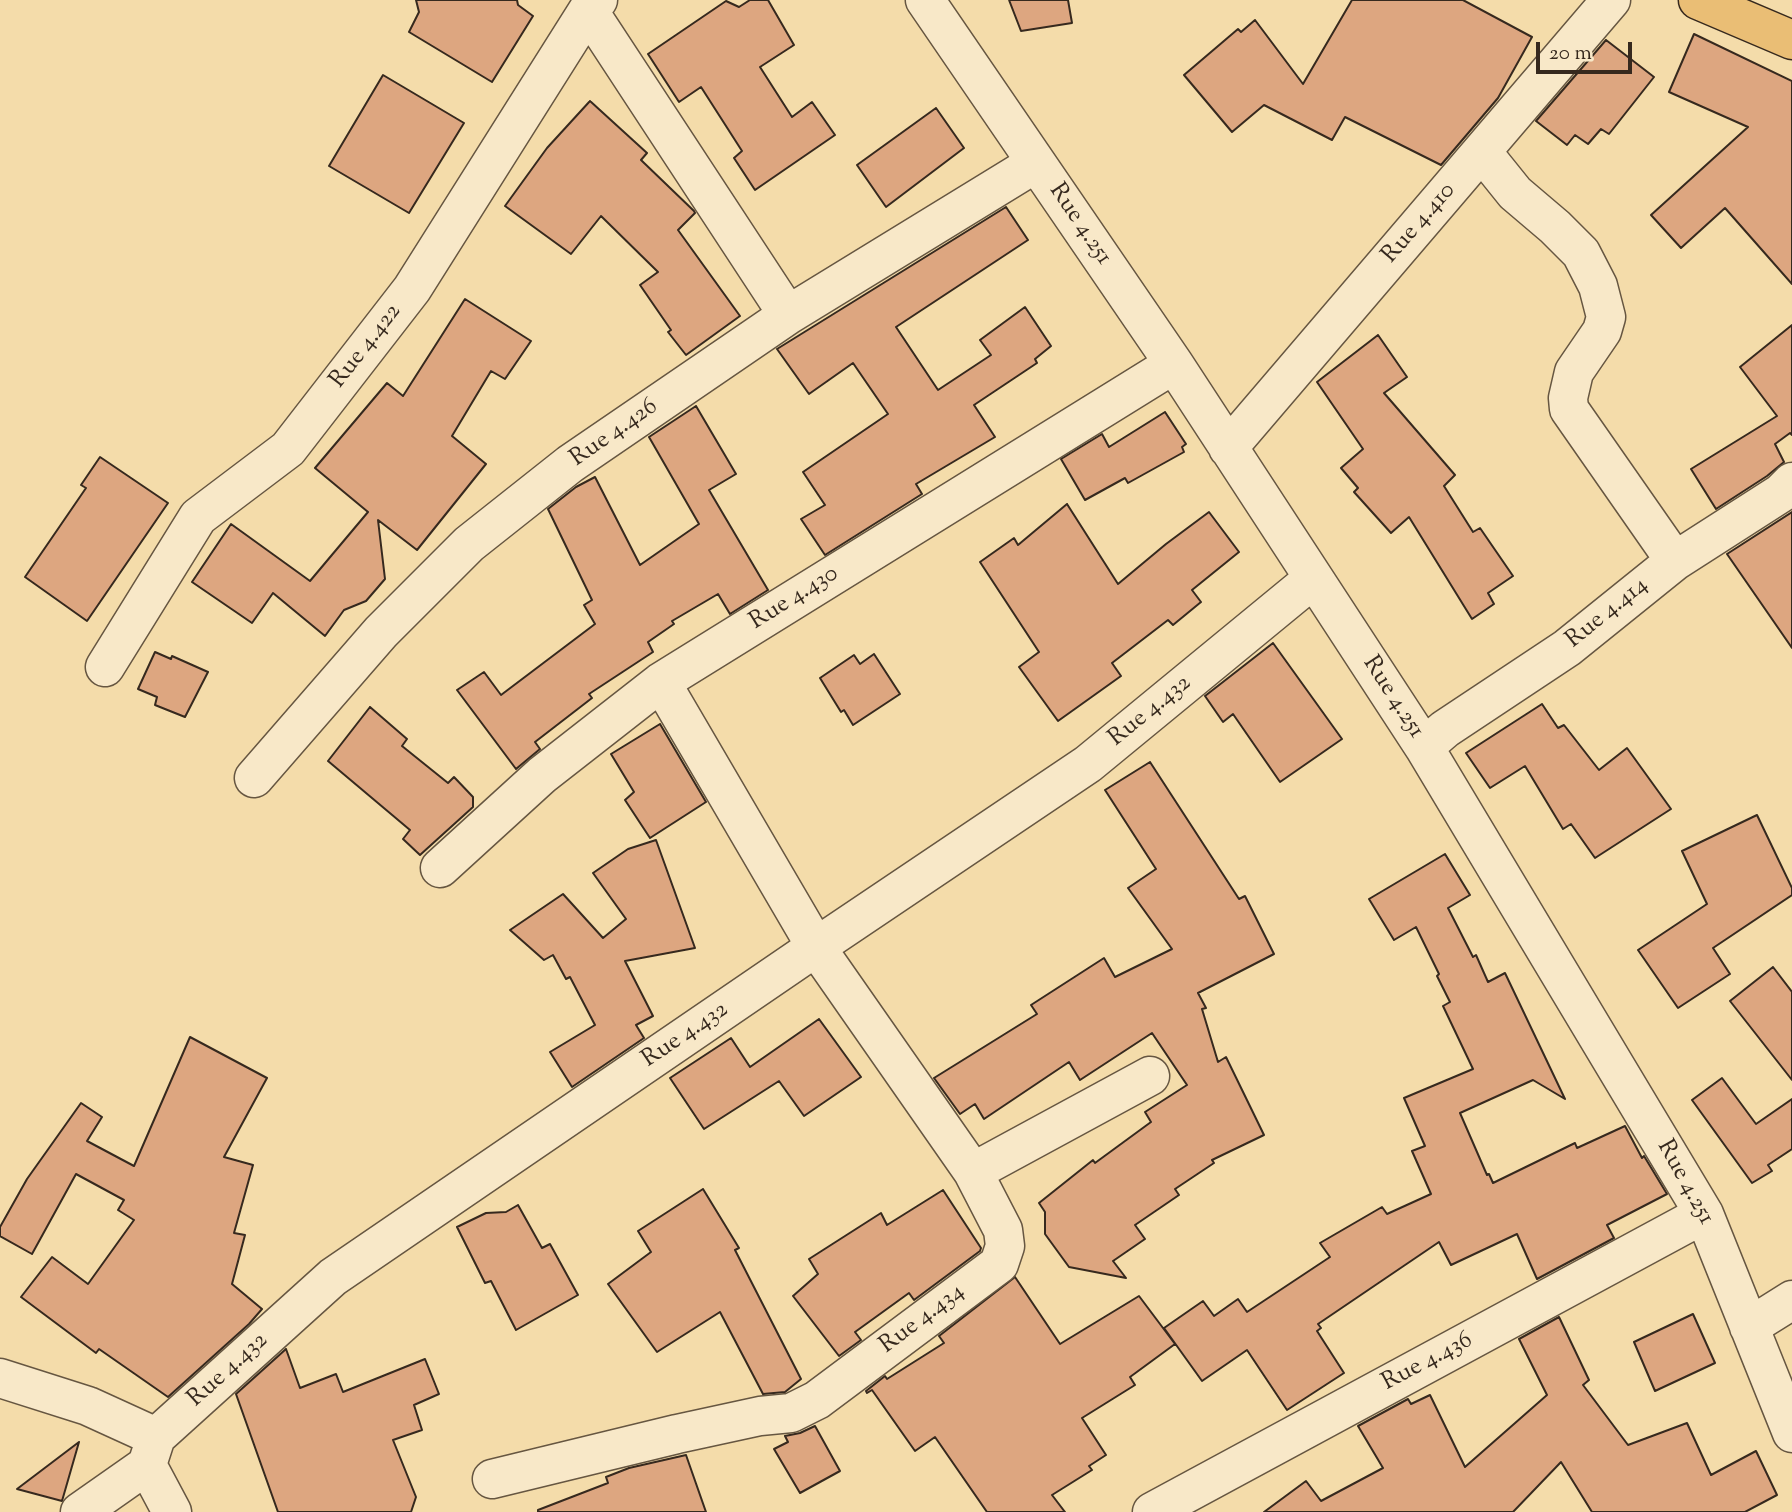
<!DOCTYPE html>
<html>
<head>
<meta charset="utf-8">
<style>
  body { margin:0 }
  #map { position:relative; width:1792px; height:1512px; overflow:hidden; background:#f4dcaa; font-family:"Sorts Mill Goudy",serif }
  canvas { display:block }
  .scale { position:absolute; left:1536px; top:42px; width:96px; height:32px; box-sizing:border-box; border:4px solid #36291e; border-top:0; padding-left:9px; font-size:21px; line-height:24px; white-space:nowrap; color:#36291e; -webkit-text-stroke:5px #f8e8c8; paint-order:stroke }
</style>
</head>
<body>
<div id="map">
<canvas width="1792" height="1512"></canvas>
<div class="scale">20 m</div>
</div>
<script>
const ctx = document.querySelector('canvas').getContext('2d');
ctx.lineJoin = 'round';
function fill(path, color) { ctx.fillStyle = color; ctx.fill(path, 'evenodd'); }
const toPath = rows => new Path2D(rows.map(r => 'M' + r).join(''));
function strokePath(path, color, width, dash) { ctx.strokeStyle = color; ctx.lineWidth = width; ctx.lineCap = dash ? 'butt' : 'round'; ctx.setLineDash(dash || []); ctx.stroke(path); }
function drawText(font, color, halo, rows, align = 'center') {
  ctx.font = font + ' "Sorts Mill Goudy",serif'; ctx.lineWidth = 5; ctx.setLineDash([]); ctx.textBaseline = 'middle'; ctx.strokeStyle = halo; ctx.fillStyle = color; for (const [text, x, y, turn = 0] of rows) {
    ctx.save(); ctx.translate(x, y); ctx.rotate((+turn || 0) * Math.PI / 180); ctx.textAlign = isNaN(turn) ? turn : align; if (halo) ctx.strokeText(text, 0, 0); ctx.fillText(text, 0, 0); ctx.restore();
  }
}
const building = toPath([
  [416,0,517,0,518,5,533,16,492,82,409,32,419,12,416,0],
  [750,0,768,0,794,45,760,67,792,117,812,102,835,135,755,190,734,158,742,151,701,87,679,102,648,54,726,1,739,7,750,0],
  [1009,0,1068,0,1072,23,1021,31,1009,0],
  [1352,0,1463,0,1532,37,1498,98,1441,165,1345,117,1332,140,1264,105,1232,132,1184,75,1238,29,1241,32,1255,20,1303,84,1352,0],
  [1694,34,1792,81,1792,284,1725,208,1681,248,1651,215,1748,127,1669,92,1694,34],
  [1606,40,1654,77,1609,134,1601,129,1588,144,1575,135,1567,145,1536,121,1606,40],
  [383,75,464,123,409,213,329,166,383,75],
  [590,101,647,153,641,160,694,211,695,213,678,230,740,316,686,355,668,332,671,330,640,285,658,272,601,216,571,254,505,206,547,148,590,101],
  [936,108,964,148,886,207,857,165,936,108],
  [1006,207,1028,240,896,327,938,390,991,355,980,340,1025,307,1051,346,1035,359,1037,363,974,405,995,437,916,484,922,494,825,555,801,519,825,505,803,472,888,414,853,363,809,394,777,349,1006,207],
  [465,299,531,341,505,379,491,371,452,436,486,464,417,550,378,520,385,579,366,601,344,610,325,636,273,593,252,623,192,582,231,524,310,581,368,512,315,468,387,383,403,396,465,299],
  [1792,325,1792,435,1790,433,1775,444,1784,462,1767,476,1716,509,1691,469,1777,416,1740,367,1792,325],
  [1378,335,1407,377,1384,393,1455,475,1444,486,1473,532,1480,528,1513,576,1488,593,1494,604,1472,619,1409,517,1391,533,1354,492,1358,488,1341,468,1363,449,1317,382,1378,335],
  [696,406,736,474,709,490,768,590,730,614,718,594,672,621,674,624,648,642,653,652,589,694,592,698,535,742,540,749,516,769,457,690,484,672,501,695,595,624,584,605,592,600,548,509,576,487,595,477,640,565,699,524,649,437,696,406],
  [1165,412,1186,444,1182,447,1184,452,1128,483,1125,478,1085,500,1061,459,1102,434,1109,447,1165,412],
  [100,457,168,503,87,621,25,577,86,488,81,485,100,457],
  [1067,504,1118,584,1166,544,1209,512,1239,552,1192,590,1201,602,1173,625,1168,620,1112,663,1121,676,1058,721,1019,667,1039,652,980,562,1014,538,1018,545,1067,504],
  [1792,512,1792,648,1727,554,1792,512],
  [1273,643,1342,739,1280,782,1233,714,1223,722,1205,696,1273,643],
  [155,652,171,659,172,656,208,672,185,717,155,705,157,697,138,689,155,652],
  [874,654,900,694,853,725,844,710,841,712,820,678,854,655,860,664,874,654],
  [1542,704,1558,728,1564,725,1599,770,1627,748,1671,809,1595,858,1571,824,1563,829,1525,766,1490,788,1466,753,1542,704],
  [370,707,407,739,402,746,448,783,454,777,473,797,473,807,420,855,403,839,410,830,328,761,370,707],
  [660,724,706,802,650,838,625,800,634,792,611,754,660,724],
  [1150,762,1239,899,1245,896,1274,954,1198,993,1206,1008,1202,1009,1218,1062,1226,1057,1264,1135,1212,1160,1214,1163,1175,1189,1179,1195,1135,1225,1145,1239,1113,1261,1126,1278,1069,1267,1045,1234,1045,1212,1039,1203,1093,1160,1095,1163,1151,1122,1145,1112,1187,1085,1152,1033,1080,1080,1069,1062,984,1119,975,1104,960,1114,934,1078,1037,1014,1031,1005,1104,958,1115,977,1172,949,1128,888,1156,869,1105,790,1150,762],
  [1757,815,1792,888,1792,895,1713,948,1730,974,1678,1008,1638,950,1707,904,1682,851,1757,815],
  [656,840,695,948,625,961,653,1016,636,1025,644,1038,572,1087,550,1052,595,1025,570,977,566,979,553,955,544,960,510,930,563,894,603,938,626,919,593,873,628,849,656,840],
  [1445,854,1470,895,1448,908,1473,957,1476,955,1488,982,1505,973,1565,1099,1533,1080,1460,1113,1487,1175,1489,1174,1493,1183,1575,1143,1577,1148,1625,1126,1642,1158,1644,1156,1667,1194,1607,1225,1614,1238,1537,1279,1517,1234,1451,1265,1439,1242,1318,1324,1321,1328,1317,1331,1344,1373,1287,1410,1247,1350,1202,1381,1164,1328,1203,1301,1214,1316,1238,1299,1247,1312,1330,1257,1320,1243,1382,1207,1387,1214,1431,1194,1412,1151,1425,1146,1404,1098,1473,1069,1443,1006,1450,1002,1437,976,1439,974,1416,927,1394,940,1369,899,1445,854],
  [1773,967,1792,992,1792,1080,1730,1001,1773,967],
  [819,1019,861,1077,804,1116,779,1081,704,1129,670,1078,731,1038,750,1067,819,1019],
  [190,1037,267,1078,224,1157,253,1165,234,1233,245,1235,232,1284,262,1309,249,1324,168,1397,99,1349,96,1353,21,1297,52,1257,88,1284,134,1220,118,1210,124,1200,76,1174,32,1254,0,1236,0,1227,27,1179,81,1103,102,1117,87,1141,134,1166,190,1037],
  [1722,1078,1756,1124,1792,1099,1792,1149,1768,1165,1772,1171,1752,1183,1692,1100,1722,1078],
  [703,1189,739,1248,735,1250,801,1379,785,1392,763,1394,720,1312,657,1352,608,1284,651,1252,638,1231,703,1189],
  [943,1190,981,1248,980,1251,914,1300,909,1293,855,1332,861,1340,839,1356,793,1296,818,1274,809,1259,881,1213,887,1225,943,1190],
  [518,1205,542,1248,550,1244,578,1295,516,1330,491,1281,485,1283,457,1227,486,1213,506,1212,518,1205],
  [1015,1277,1060,1344,1139,1296,1175,1344,1130,1377,1135,1385,1082,1418,1106,1455,1089,1466,1092,1470,1052,1495,1065,1512,987,1512,935,1437,915,1451,872,1390,867,1393,866,1391,885,1376,887,1379,944,1343,939,1336,1015,1277],
  [1693,1314,1715,1363,1655,1391,1634,1342,1693,1314],
  [1559,1317,1589,1380,1583,1385,1628,1445,1687,1423,1711,1475,1756,1451,1777,1495,1745,1512,1592,1512,1561,1462,1513,1512,1264,1512,1306,1481,1321,1501,1383,1468,1358,1426,1408,1399,1411,1404,1430,1395,1465,1467,1547,1395,1519,1339,1559,1317],
  [286,1349,300,1388,336,1374,343,1392,425,1359,439,1394,414,1405,422,1430,393,1440,416,1497,411,1512,278,1512,236,1394,286,1349],
  [815,1426,840,1471,800,1493,774,1449,788,1442,785,1436,800,1433,815,1426],
  [79,1442,62,1501,17,1489,79,1442],
  [686,1455,706,1512,538,1512,538,1510,608,1483,606,1477,629,1468,686,1455]
]);
fill(building, '#dda680');
strokePath(building, '#36291e', 2);
const minor = toPath([
  [925,0,1174,364,1424,747,1704,1214,1792,1433],
  [588,10,788,315],
  [1482,152,1515,193,1555,227,1581,253,1598,286,1606,317,1602,331,1574,372,1568,398,1569,409,1675,561],
  [1228,448,1611,0],
  [105,667,198,517,288,449,412,289,588,10,598,0],
  [1424,747,1445,729,1567,648,1675,561,1781,493,1792,482],
  [254,778,381,632,469,544,570,464,788,315,1036,163],
  [440,868,542,775,661,682,1174,364],
  [973,1172,1150,1076],
  [1749,1327,1792,1300],
  [0,1378,88,1406,156,1437],
  [147,1465,172,1512],
  [492,1479,677,1434,760,1416,791,1413,817,1400,999,1264,1005,1246,1003,1230,973,1172,816,947,661,682],
  [80,1512,147,1465,156,1437,333,1277,816,947,1088,764,1313,579],
  [1152,1512,1704,1214]
]);
const major = toPath([
  [1698,0,1792,40]
]);
strokePath(minor, '#665641', 41);
strokePath(major, '#36291e', 41);
strokePath(minor, '#f8e8c8', 38);
strokePath(major, '#eabe75', 38);
drawText('24px', '#36291e', '#f8e8c8', [
  ["Rue 4.410",1420,224,-49],
  ["Rue 4.251",1079,225,56],
  ["Rue 4.422",367,347,-52],
  ["Rue 4.426",615,434,-35],
  ["Rue 4.430",795,599,-32],
  ["Rue 4.414",1608,614,-39],
  ["Rue 4.251",1392,698,57],
  ["Rue 4.432",1151,712,-39],
  ["Rue 4.432",686,1036,-34],
  ["Rue 4.251",1684,1183,61],
  ["Rue 4.434",923,1320,-37],
  ["Rue 4.436",1428,1363,-28],
  ["Rue 4.432",229,1371,-42]
]);
</script>
</body>
</html>
